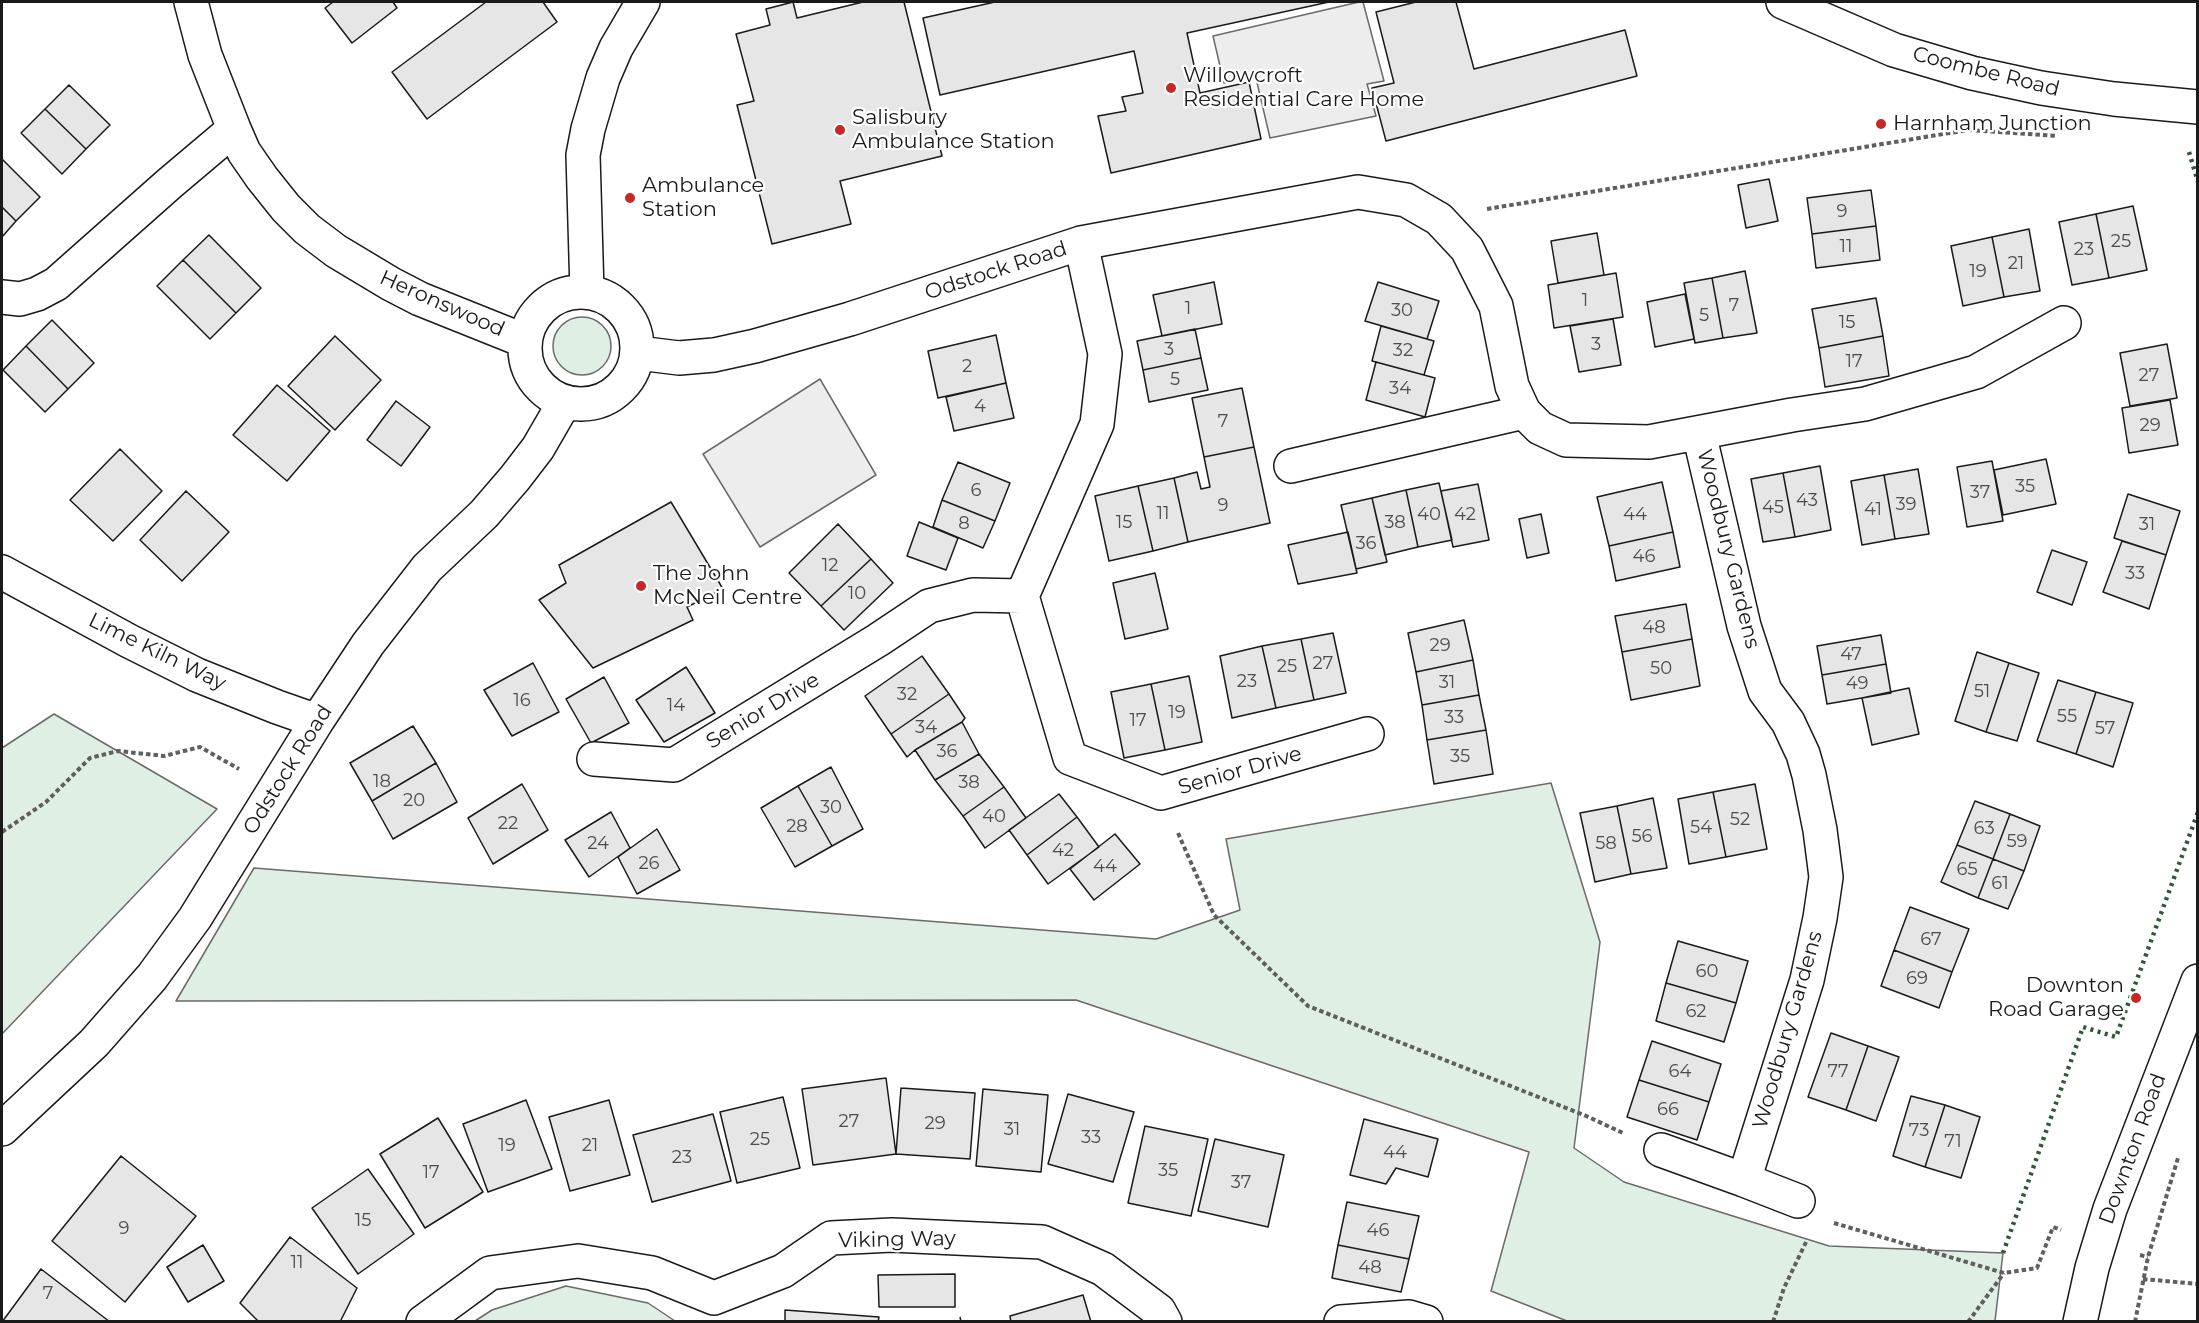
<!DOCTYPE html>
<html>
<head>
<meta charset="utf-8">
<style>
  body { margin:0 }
  #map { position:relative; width:2199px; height:1323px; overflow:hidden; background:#fff; font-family:Montserrat,sans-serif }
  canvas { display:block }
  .frame { position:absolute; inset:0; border:3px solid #1a1a1a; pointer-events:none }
</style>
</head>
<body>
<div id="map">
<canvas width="2199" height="1323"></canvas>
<div class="frame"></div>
</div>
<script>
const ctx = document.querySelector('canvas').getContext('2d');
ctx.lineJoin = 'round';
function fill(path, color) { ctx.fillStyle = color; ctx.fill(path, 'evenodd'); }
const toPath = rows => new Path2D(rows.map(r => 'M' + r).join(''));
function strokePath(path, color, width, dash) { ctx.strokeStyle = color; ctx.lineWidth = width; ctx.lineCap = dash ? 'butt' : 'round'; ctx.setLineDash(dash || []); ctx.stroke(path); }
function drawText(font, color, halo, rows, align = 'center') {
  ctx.font = font + ' Montserrat,sans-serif'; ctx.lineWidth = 4.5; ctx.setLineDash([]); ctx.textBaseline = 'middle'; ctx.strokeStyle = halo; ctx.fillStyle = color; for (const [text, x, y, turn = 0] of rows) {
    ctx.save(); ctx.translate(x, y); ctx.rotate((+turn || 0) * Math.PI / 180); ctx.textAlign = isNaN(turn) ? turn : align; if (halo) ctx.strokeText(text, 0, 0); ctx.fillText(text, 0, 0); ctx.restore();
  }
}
const green = toPath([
  '553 346a29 29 0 1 1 58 0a29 29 0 1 1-58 0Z',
  [54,714,217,809,2,1034,2,748,54,714],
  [1551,783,1600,942,1574,1148,1624,1182,1829,1246,2003,1253,1995,1321,1567,1321,1491,1291,1529,1152,1076,1000,176,1001,254,868,1156,939,1240,910,1226,839,1551,783],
  [566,1286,648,1303,675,1321,475,1321,492,1310,566,1286]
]);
fill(green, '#e0efe3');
strokePath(green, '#6a6a6a', 1.5);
const parking = toPath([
  [1359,2,1363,2,1384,81,1367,84,1376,116,1270,138,1255,74,1224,83,1213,36,1359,2],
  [820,379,876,475,760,547,703,454,820,379]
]);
fill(parking, '#ededed');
strokePath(parking, '#6a6a6a', 1.5);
const building = toPath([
  [333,2,393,2,397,8,352,43,325,8,333,2],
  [486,2,543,2,557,22,427,119,392,72,486,2],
  [793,2,797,18,863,2,904,2,942,156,840,181,851,224,772,244,737,105,754,101,736,34,770,25,766,9,793,2],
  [995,2,1329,2,1187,33,1200,93,1249,82,1261,139,1111,173,1098,116,1126,111,1122,97,1143,93,1134,51,940,95,923,18,995,2],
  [1416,2,1456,2,1474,69,1625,30,1637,76,1386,141,1372,88,1394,83,1376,12,1416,2],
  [69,85,110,125,86,149,45,109,69,85],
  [45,109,86,149,62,174,21,133,45,109],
  [2,159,40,197,16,221,2,207,2,159],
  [1769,179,1778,221,1746,228,1738,185,1769,179],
  [1871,190,1876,226,1812,234,1807,198,1871,190],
  [2133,206,2147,270,2109,278,2096,214,2133,206],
  [2,207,16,221,2,237,2,207],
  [2096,214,2109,278,2072,285,2059,222,2096,214],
  [1876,226,1880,260,1816,268,1812,234,1876,226],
  [2029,229,2040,291,2004,297,1992,237,2029,229],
  [1597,233,1604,275,1558,283,1551,241,1597,233],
  [209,235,261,288,236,313,183,260,209,235],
  [1992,237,2004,297,1963,306,1951,246,1992,237],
  [183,260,236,313,210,339,157,286,183,260],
  [1745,271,1757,333,1723,338,1712,278,1745,271],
  [1616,273,1623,317,1554,328,1548,285,1616,273],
  [1712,278,1723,338,1695,343,1684,283,1712,278],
  [1214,282,1222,324,1162,336,1153,295,1214,282],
  [1378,282,1439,301,1427,339,1365,321,1378,282],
  [1685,294,1694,339,1655,347,1647,302,1685,294],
  [1876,298,1883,336,1819,348,1812,309,1876,298],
  [1613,319,1621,365,1579,372,1570,326,1613,319],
  [52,320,94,363,68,389,26,346,52,320],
  [1381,326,1434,341,1424,375,1372,361,1381,326],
  [1195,329,1201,358,1143,370,1137,341,1195,329],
  [996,335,1006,383,938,398,928,351,996,335],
  [335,336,381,380,335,430,288,386,335,336],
  [1883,336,1889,376,1825,387,1819,348,1883,336],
  [2167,344,2177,398,2130,406,2120,353,2167,344],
  [26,346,68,389,45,412,3,370,26,346],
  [1201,358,1208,390,1149,402,1143,370,1201,358],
  [1376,362,1435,378,1425,417,1366,400,1376,362],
  [1006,383,1014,418,954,431,946,397,1006,383],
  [277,385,330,431,287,481,233,435,277,385],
  [1242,388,1254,447,1204,457,1192,398,1242,388],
  [2170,400,2178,445,2129,453,2122,408,2170,400],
  [396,401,430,427,401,466,367,440,396,401],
  [1254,447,1270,523,1188,542,1174,478,1197,472,1201,489,1210,487,1204,457,1254,447],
  [120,449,162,491,113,541,70,500,120,449],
  [2046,459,2056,504,2003,515,1994,470,2046,459],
  [1992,461,2003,521,1967,527,1957,467,1992,461],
  [958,462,1010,483,995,521,942,500,958,462],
  [1820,466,1831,530,1795,537,1783,473,1820,466],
  [1918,469,1929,534,1895,539,1884,475,1918,469],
  [1783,473,1795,537,1763,542,1751,479,1783,473],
  [1884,475,1895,539,1862,545,1851,481,1884,475],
  [1174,478,1188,542,1153,551,1138,486,1174,478],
  [1662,482,1673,532,1609,546,1597,497,1662,482],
  [1439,483,1452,540,1418,547,1406,490,1439,483],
  [1478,484,1489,540,1453,547,1441,491,1478,484],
  [1138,486,1153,551,1109,561,1095,496,1138,486],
  [1406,490,1418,547,1385,555,1372,498,1406,490],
  [186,491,229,532,182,581,140,540,186,491],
  [2128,494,2180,511,2166,555,2114,538,2128,494],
  [1372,498,1387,562,1356,569,1341,505,1372,498],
  [942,500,995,521,983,548,933,527,942,500],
  [671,502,723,589,687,607,693,620,593,668,539,600,566,583,559,565,671,502],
  [1541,514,1549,553,1527,558,1519,519,1541,514],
  [919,522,958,538,946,570,907,556,919,522],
  [838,524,871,559,821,606,789,573,838,524],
  [1348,532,1357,573,1298,584,1288,545,1348,532],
  [1673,532,1680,567,1616,581,1609,546,1673,532],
  [2122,541,2166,555,2149,609,2103,592,2122,541],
  [2052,550,2087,562,2072,605,2037,592,2052,550],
  [871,559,893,583,844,630,821,606,871,559],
  [1155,573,1168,629,1125,639,1113,583,1155,573],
  [1686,604,1692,639,1622,652,1615,616,1686,604],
  [1464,620,1473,660,1416,672,1408,633,1464,620],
  [1333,633,1346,693,1314,700,1301,639,1333,633],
  [1881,635,1886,664,1822,675,1817,646,1881,635],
  [1301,639,1314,700,1276,708,1262,646,1301,639],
  [1692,639,1700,686,1631,700,1622,652,1692,639],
  [1262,646,1276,708,1232,718,1220,656,1262,646],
  [1977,652,2009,663,1986,732,1955,721,1977,652],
  [922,656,949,694,891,734,865,696,922,656],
  [1473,660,1479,695,1422,705,1416,672,1473,660],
  [533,663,559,712,512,736,484,690,533,663],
  [2009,663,2039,673,2017,741,1986,732,2009,663],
  [1886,664,1891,693,1827,704,1822,675,1886,664],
  [686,667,715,713,664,742,636,700,686,667],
  [1189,676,1202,742,1165,750,1151,684,1189,676],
  [604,677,629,723,591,743,566,699,604,677],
  [2058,680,2096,692,2076,754,2037,741,2058,680],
  [1151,684,1165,750,1124,758,1111,692,1151,684],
  [1909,688,1919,734,1872,745,1862,698,1909,688],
  [2096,692,2133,703,2113,767,2076,754,2096,692],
  [949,694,965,718,962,722,915,750,907,757,891,734,949,694],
  [1479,695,1486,730,1427,740,1422,705,1479,695],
  [962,722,979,754,935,780,915,750,962,722],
  [413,726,436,763,372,801,350,763,413,726],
  [1486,730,1493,774,1434,784,1427,740,1486,730],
  [979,754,1004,787,963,816,935,780,979,754],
  [436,763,457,802,393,839,372,801,436,763],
  [831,767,863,829,832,846,798,786,831,767],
  [522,784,548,830,493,864,468,818,522,784],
  [1755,784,1767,849,1726,857,1713,792,1755,784],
  [798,786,832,846,795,867,761,808,798,786],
  [1004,787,1026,818,985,848,963,816,1004,787],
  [1713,792,1726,857,1689,864,1678,799,1713,792],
  [1059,794,1077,817,1027,855,1009,830,1059,794],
  [1653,798,1667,868,1631,874,1617,806,1653,798],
  [1975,801,2010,814,1993,859,1957,845,1975,801],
  [1617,806,1631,874,1595,882,1580,813,1617,806],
  [611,812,630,848,589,877,565,840,611,812],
  [2010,814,2040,826,2024,871,1993,859,2010,814],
  [1077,817,1099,847,1048,884,1027,855,1077,817],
  [657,829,680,870,637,894,618,857,657,829],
  [1115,834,1140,864,1094,900,1070,869,1115,834],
  [1957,845,1993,859,1978,898,1941,882,1957,845],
  [1993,859,2024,871,2008,909,1978,898,1993,859],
  [1910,907,1969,929,1952,972,1894,950,1910,907],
  [1678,941,1748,961,1736,1003,1666,983,1678,941],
  [1894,950,1952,972,1939,1008,1881,986,1894,950],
  [1666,983,1736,1003,1724,1042,1656,1021,1666,983],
  [1831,1033,1868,1046,1846,1110,1808,1097,1831,1033],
  [1652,1041,1721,1064,1709,1102,1639,1080,1652,1041],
  [1868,1046,1899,1057,1876,1121,1846,1110,1868,1046],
  [886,1078,896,1154,813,1165,802,1089,886,1078],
  [1639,1080,1709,1102,1697,1140,1627,1117,1639,1080],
  [901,1088,975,1093,970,1159,896,1154,901,1088],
  [983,1089,1048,1095,1041,1172,976,1166,983,1089],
  [1068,1094,1134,1112,1113,1182,1048,1164,1068,1094],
  [1911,1096,1945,1105,1925,1167,1893,1156,1911,1096],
  [783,1097,800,1168,737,1183,720,1112,783,1097],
  [526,1100,552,1169,488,1192,463,1124,526,1100],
  [609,1100,630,1175,570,1191,549,1117,609,1100],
  [1945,1105,1980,1117,1961,1178,1925,1167,1945,1105],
  [713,1114,731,1181,652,1202,633,1135,713,1114],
  [438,1118,483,1192,425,1228,380,1154,438,1118],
  [1364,1119,1438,1139,1428,1177,1396,1168,1386,1184,1350,1175,1364,1119],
  [1145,1126,1208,1139,1191,1216,1128,1203,1145,1126],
  [1215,1139,1284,1155,1268,1227,1198,1211,1215,1139],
  [121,1156,196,1216,125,1302,52,1241,121,1156],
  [368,1169,414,1234,358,1274,312,1208,368,1169],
  [1347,1202,1419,1216,1409,1259,1338,1245,1347,1202],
  [290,1237,357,1288,340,1322,259,1322,240,1303,290,1237],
  [203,1245,224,1281,188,1302,167,1267,203,1245],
  [1338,1245,1409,1259,1401,1292,1332,1278,1338,1245],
  [41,1269,110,1322,2,1322,41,1269],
  [955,1274,955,1307,879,1307,878,1275,955,1274],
  [1083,1295,1091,1322,1011,1322,1010,1316,1083,1295],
  [785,1310,879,1317,878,1322,785,1322,785,1310]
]);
fill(building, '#e6e6e6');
strokePath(building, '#1a1a1a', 1.5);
const minor = toPath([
  [191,2,205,55,234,129,244,152,262,178,286,208,307,229,336,251,391,284,420,299,525,341],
  [1081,243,1105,354,1097,424,1022,596,1070,758,1161,793,1367,734],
  '525 348a56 56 0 1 1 112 0a56 56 0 1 1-112 0Z',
  [587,292,583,155,588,129,603,78,616,48,643,2],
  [2,297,20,299,37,294,56,284,170,183,234,129],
  [638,353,679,358,714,355,755,346,850,319,1081,243,1358,192,1406,200,1439,219,1467,249,1496,306,1512,386,1524,412,1540,428,1566,440,1649,442,1792,415,1865,404,1976,372,2064,323],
  [1291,466,1524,412],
  [2,572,129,641,197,675,277,707,317,721],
  [594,759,674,765,878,640,929,606,973,595,1022,596],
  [2,1129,94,1043,152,977,195,918,317,721,368,644,427,568,484,514,515,478,538,448,564,403],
  [1661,1150,1744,1180,1807,980,1820,918,1826,877,1820,830,1809,775,1803,754,1788,722,1765,691,1744,626,1699,433],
  [1744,1180,1798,1201],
  [423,1322,490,1273,578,1261,652,1273,714,1298,783,1271,831,1238,892,1235,1042,1242,1103,1269,1159,1311,1165,1322],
  [1341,1322,1409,1317,1426,1322]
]);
const highway = toPath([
  [1783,2,1894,50,1972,73,2041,88,2114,99,2198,107],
  [2080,1322,2092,1268,2110,1209,2198,981]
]);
strokePath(minor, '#1a1a1a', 36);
strokePath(highway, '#1a1a1a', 36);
strokePath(toPath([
  [1487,209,1968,130,2057,136],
  [2,832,46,802,90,758,118,751,164,756,200,747,239,769],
  [1178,833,1214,915,1308,1006,1584,1115,1623,1133],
  [1834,1223,2004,1273,2037,1268,2053,1227,2061,1230],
  [2140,1255,2148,1257],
  [2143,1279,2198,1284],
  [1773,1322,1784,1288,1806,1242],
  [1968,1322,2004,1273],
  [2135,1322,2148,1257,2178,1158]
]), '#5f5f5f', 4, [4.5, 3]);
strokePath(minor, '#fff', 33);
strokePath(highway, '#fff', 33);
strokePath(toPath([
  [2189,152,2198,182],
  [2003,1253,2083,1027,2116,1037,2198,812]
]), '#2b5a34', 4.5, [3, 4.5]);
strokePath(toPath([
  [960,1317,961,1322]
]), '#1a1a1a', 1.5, [8, 3]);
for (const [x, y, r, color] of [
  [1171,88,6,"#c62828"],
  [1881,124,6,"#c62828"],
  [840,130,6,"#c62828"],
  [630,198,6,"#c62828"],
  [641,586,6,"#c62828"],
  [2136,998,6,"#c62828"]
]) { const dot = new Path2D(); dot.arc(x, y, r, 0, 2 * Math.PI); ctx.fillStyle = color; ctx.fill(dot); strokePath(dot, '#fff', 2); }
drawText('18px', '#4d4d4d', null, [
  ["9",1842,212],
  ["25",2121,242],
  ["11",1846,247],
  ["23",2084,250],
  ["21",2016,264],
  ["19",1978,272],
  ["1",1585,301],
  ["7",1734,306],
  ["1",1188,309],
  ["30",1402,311],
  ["5",1704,316],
  ["15",1847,323],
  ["3",1596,345],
  ["3",1169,350],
  ["32",1403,351],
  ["17",1854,362],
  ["2",967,367],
  ["27",2149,376],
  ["5",1175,380],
  ["34",1400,389],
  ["4",980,407],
  ["7",1223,422],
  ["29",2150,426],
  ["35",2025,487],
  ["6",976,491],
  ["37",1980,493],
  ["43",1807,501],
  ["39",1906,505],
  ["9",1223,506],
  ["45",1773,508],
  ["41",1873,510],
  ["11",1163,514],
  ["40",1429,515],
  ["42",1465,515],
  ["44",1635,515],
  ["15",1124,523],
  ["38",1395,523],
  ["8",964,524],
  ["31",2147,525],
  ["36",1366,544],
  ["46",1644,557],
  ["12",830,566],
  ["33",2135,574],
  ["10",857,594],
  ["48",1654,628],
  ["29",1440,646],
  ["47",1851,655],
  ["27",1323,664],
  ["25",1287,667],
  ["50",1661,669],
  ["23",1247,682],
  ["31",1447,683],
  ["49",1857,684],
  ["51",1982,692],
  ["32",907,695],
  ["16",522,701],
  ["14",676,706],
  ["19",1177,713],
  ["55",2067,717],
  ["33",1454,718],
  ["17",1138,721],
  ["34",926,728],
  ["57",2105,729],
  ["36",947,752],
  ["35",1460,757],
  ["18",382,782],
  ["38",969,783],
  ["20",414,801],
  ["30",831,808],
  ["40",994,817],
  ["52",1740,820],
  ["22",508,824],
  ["28",797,827],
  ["54",1701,828],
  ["63",1984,829],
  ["56",1642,837],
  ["59",2017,842],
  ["24",598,844],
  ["58",1606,844],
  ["42",1063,851],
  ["26",649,864],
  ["44",1105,867],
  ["65",1967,870],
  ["61",2000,884],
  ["67",1931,940],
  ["60",1707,972],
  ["69",1917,979],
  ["62",1696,1012],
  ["64",1680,1072],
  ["77",1838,1072],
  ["66",1668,1110],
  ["27",849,1122],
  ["29",935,1124],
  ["31",1012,1130],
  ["73",1919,1131],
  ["33",1091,1138],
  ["25",760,1140],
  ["71",1953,1142],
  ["19",507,1146],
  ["21",590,1146],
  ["44",1395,1153],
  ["23",682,1158],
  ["35",1168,1171],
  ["17",431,1173],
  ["37",1241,1183],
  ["15",363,1221],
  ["9",124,1229],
  ["46",1378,1231],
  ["11",297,1263],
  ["48",1370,1268],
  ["7",48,1294]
]);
drawText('21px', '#1a1a1a', '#fff', [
  ["Coombe Road",1986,72,14],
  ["Odstock Road",996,271,-18],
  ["Heronswood",442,304,24],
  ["Woodbury Gardens",1728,549,76],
  ["Lime Kiln Way",157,652,26],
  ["Senior Drive",763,711,-31],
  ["Odstock Road",288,770,-58],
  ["Senior Drive",1240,771,-16],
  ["Woodbury Gardens",1788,1030,-74],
  ["Downton Road",2133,1149,-70],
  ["Viking Way",897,1240,-1]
]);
drawText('21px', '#1a1a1a', '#fff', [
  ["Willowcroft",1183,76],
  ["Residential Care Home",1183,100],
  ["Salisbury",852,118],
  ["Ambulance Station",852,142],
  ["Harnham Junction",1893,124],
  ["Ambulance",642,186],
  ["Station",642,210],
  ["The John",653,574],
  ["McNeil Centre",653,598],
  ["Downton",2124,986,"right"],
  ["Road Garage",2124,1010,"right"]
], 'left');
</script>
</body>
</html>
